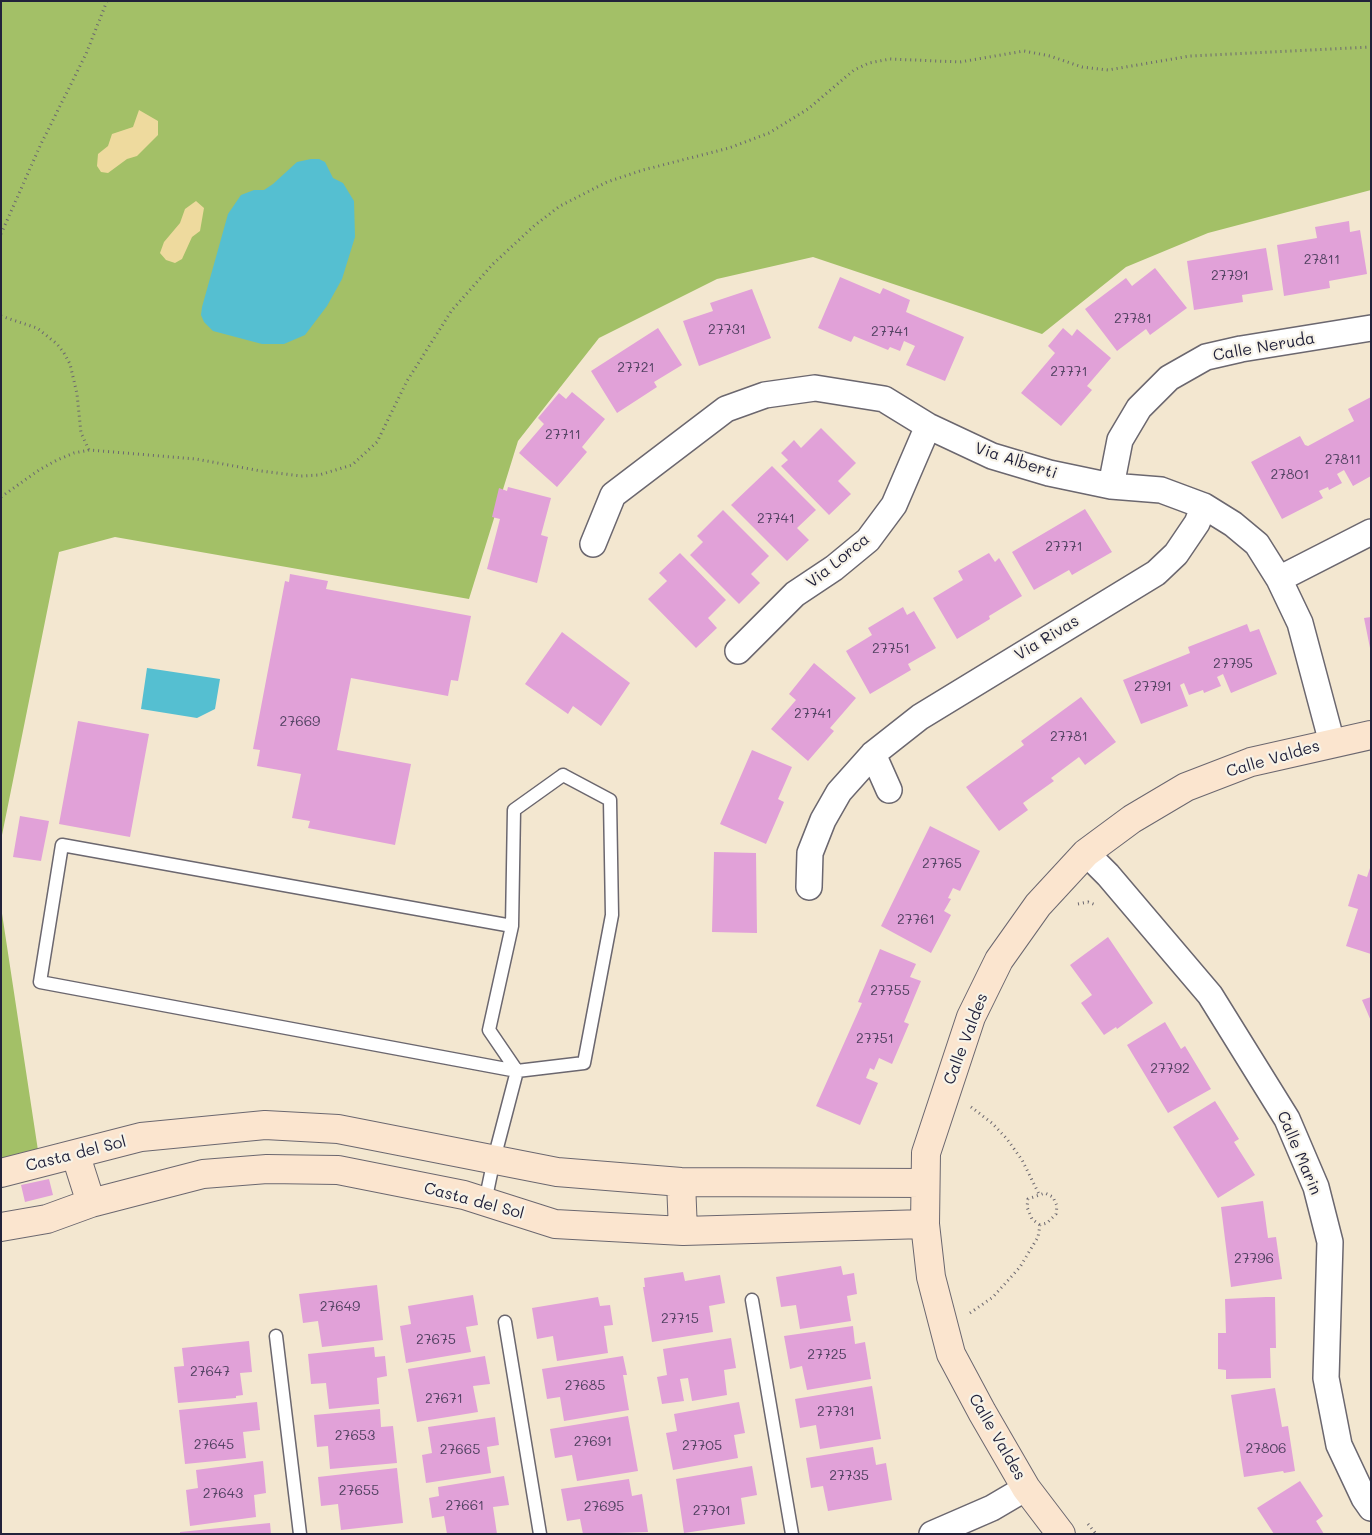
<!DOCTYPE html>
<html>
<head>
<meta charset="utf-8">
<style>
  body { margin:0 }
  #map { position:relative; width:1372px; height:1535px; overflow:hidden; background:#f3e7d0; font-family:Mali,sans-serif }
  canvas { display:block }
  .frame { position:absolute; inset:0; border:2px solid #22223b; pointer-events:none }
</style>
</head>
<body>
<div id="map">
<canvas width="1372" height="1535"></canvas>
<div class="frame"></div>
</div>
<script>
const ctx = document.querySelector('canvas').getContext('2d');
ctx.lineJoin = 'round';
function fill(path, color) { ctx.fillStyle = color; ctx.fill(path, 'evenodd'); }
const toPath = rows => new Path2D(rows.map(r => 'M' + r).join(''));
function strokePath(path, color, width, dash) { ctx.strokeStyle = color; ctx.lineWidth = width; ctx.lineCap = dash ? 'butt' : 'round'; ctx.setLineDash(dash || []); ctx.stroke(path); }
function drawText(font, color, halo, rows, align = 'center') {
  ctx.font = font + ' Mali,sans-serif'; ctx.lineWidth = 4.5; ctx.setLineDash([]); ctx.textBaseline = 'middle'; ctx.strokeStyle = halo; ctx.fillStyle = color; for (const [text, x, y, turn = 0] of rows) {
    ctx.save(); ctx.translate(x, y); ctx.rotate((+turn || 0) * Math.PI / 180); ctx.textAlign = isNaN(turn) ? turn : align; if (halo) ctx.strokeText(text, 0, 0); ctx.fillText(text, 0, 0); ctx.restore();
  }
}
fill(toPath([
  [1,1,1371,1,1371,190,1208,233,1126,267,1042,334,813,257,717,279,599,338,518,441,469,599,115,537,59,552,1,840],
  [1,907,39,1157,1,1166]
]), '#a3c067');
fill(toPath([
  [139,110,158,121,158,135,137,156,127,159,108,173,101,172,97,166,98,154,108,146,112,134,133,127],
  [196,201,204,208,200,231,192,237,182,259,175,263,166,260,160,253,164,242,180,223,185,209]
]), '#eeda9e');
fill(toPath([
  [311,159,319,159,325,162,333,178,343,183,354,201,355,237,342,279,327,306,305,335,284,344,262,344,213,331,204,322,201,315,202,307,228,214,241,195,254,190,264,190,273,184,297,162],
  [147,668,220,679,215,709,197,718,141,709]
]), '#55bfd1');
fill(toPath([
  [1349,221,1350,232,1360,230,1367,274,1329,281,1330,288,1284,296,1277,245,1317,238,1315,227],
  [1266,248,1273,290,1242,295,1243,302,1194,310,1187,261],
  [1155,268,1187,308,1150,335,1146,329,1117,351,1085,309,1126,278,1132,286],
  [840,277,880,294,883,288,910,300,906,312,964,337,945,381,906,365,915,346,904,341,900,351,890,347,888,350,854,336,851,342,818,328],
  [752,289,771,338,699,366,683,321,713,311,710,303],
  [658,328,682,365,654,382,657,387,617,413,591,371],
  [1063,328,1072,336,1077,329,1111,358,1087,386,1092,390,1061,426,1021,393,1055,353,1048,346],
  [572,392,605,419,582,447,587,452,557,487,519,453,544,424,538,418,559,393,566,399],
  [1371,397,1371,476,1353,486,1344,470,1337,474,1342,483,1329,490,1328,487,1319,491,1323,498,1282,519,1251,462,1300,436,1305,445,1308,446,1354,421,1348,409],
  [821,428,856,463,838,481,851,494,829,515,781,466,788,460,781,453,794,440,801,448],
  [772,466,816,510,797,528,809,540,787,561,731,505],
  [508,487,551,498,541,535,548,537,537,583,487,569,500,519,492,517,499,488,507,491],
  [1085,509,1112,552,1072,575,1069,570,1034,590,1012,552],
  [723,510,769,556,751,574,760,583,739,604,690,555,703,542,697,536],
  [680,553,726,600,708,618,717,628,696,648,648,599,667,581,659,573],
  [989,553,995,562,999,558,1022,596,989,616,990,619,957,639,933,598,963,580,958,571],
  [290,574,328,581,326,589,471,616,458,681,451,680,448,696,351,678,337,750,411,764,395,845,308,828,310,821,292,818,301,774,257,766,260,750,253,749,285,581,289,582],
  [903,607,907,615,914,611,936,648,908,664,911,670,870,694,846,651,872,635,868,628],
  [1371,617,1371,647,1370,648,1364,618],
  [1247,624,1250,632,1259,629,1277,674,1231,693,1223,674,1217,677,1221,686,1204,693,1203,690,1189,695,1184,683,1180,685,1188,706,1141,724,1123,680,1190,653,1188,647],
  [562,632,630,683,601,726,573,706,568,714,525,684],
  [814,663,856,698,830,728,834,731,808,761,771,729,796,700,789,694],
  [1081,697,1116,742,1085,765,1079,757,1051,778,1054,781,1023,803,1028,810,999,831,966,787,1024,745,1021,741],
  [78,721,149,734,130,837,59,824],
  [752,750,792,767,778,799,784,802,766,844,720,824],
  [20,816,49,821,41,861,13,857],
  [930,826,980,851,960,891,953,888,948,898,951,899,944,911,951,915,931,953,881,926],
  [714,852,756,853,757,933,712,932],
  [1370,868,1371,868,1371,954,1346,946,1358,909,1348,906,1358,874,1367,877],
  [1108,937,1153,1003,1117,1029,1116,1027,1104,1035,1081,1003,1092,995,1070,965],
  [880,949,916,964,910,977,921,981,904,1022,909,1024,892,1064,879,1058,874,1070,870,1068,866,1078,878,1083,860,1125,816,1106,862,1003,858,1002],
  [1371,997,1371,1021,1362,1000],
  [1165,1022,1181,1049,1185,1046,1211,1089,1168,1113,1127,1045],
  [1215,1101,1239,1139,1234,1142,1255,1175,1218,1198,1173,1127],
  [49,1179,53,1195,25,1202,21,1185],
  [1263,1201,1268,1238,1276,1237,1282,1279,1231,1287,1221,1207],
  [841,1266,843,1275,854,1273,857,1294,847,1296,851,1321,800,1329,796,1305,781,1307,776,1277],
  [683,1272,685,1281,720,1275,725,1303,709,1306,713,1332,652,1342,643,1287,645,1287,644,1278],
  [377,1285,383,1340,322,1347,318,1321,303,1323,299,1294],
  [473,1295,478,1325,466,1327,471,1352,406,1363,400,1326,411,1324,408,1306],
  [598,1297,600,1306,610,1305,613,1325,604,1326,608,1353,557,1361,553,1336,537,1339,532,1308],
  [1266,1297,1275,1297,1276,1348,1270,1348,1271,1378,1226,1379,1226,1370,1218,1369,1218,1333,1226,1333,1225,1299],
  [853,1326,855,1344,865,1342,871,1379,807,1390,802,1366,790,1369,784,1336],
  [731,1338,736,1368,724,1370,727,1395,692,1401,688,1378,680,1379,684,1401,662,1404,657,1377,667,1375,663,1349],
  [249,1341,252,1372,240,1373,243,1395,236,1396,236,1398,178,1403,174,1367,184,1366,182,1348],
  [374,1347,375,1357,385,1356,387,1376,377,1378,379,1404,329,1409,326,1383,311,1384,308,1354],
  [485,1356,490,1384,473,1386,478,1412,417,1422,408,1369],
  [623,1356,627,1375,623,1375,629,1410,564,1421,560,1397,547,1399,542,1369],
  [872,1386,881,1439,820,1449,816,1425,800,1428,795,1399],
  [1275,1388,1282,1427,1288,1426,1295,1471,1284,1473,1283,1471,1244,1477,1231,1395],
  [257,1402,260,1430,243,1432,246,1458,185,1464,179,1410],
  [739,1402,745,1433,734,1435,738,1458,673,1470,666,1433,677,1431,674,1414],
  [380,1409,381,1427,393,1426,397,1463,330,1469,328,1446,317,1447,314,1415],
  [628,1416,638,1471,577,1481,572,1455,555,1458,550,1429],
  [495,1417,499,1445,487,1447,491,1473,426,1483,422,1455,432,1453,428,1427],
  [873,1447,876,1465,886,1463,892,1500,828,1511,823,1486,811,1488,806,1458],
  [263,1461,266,1493,254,1495,256,1517,190,1526,186,1490,198,1488,196,1470],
  [752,1466,757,1495,741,1498,745,1524,684,1533,676,1479],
  [397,1468,403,1523,341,1530,338,1504,321,1506,318,1477],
  [504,1476,509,1505,493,1507,497,1534,447,1534,444,1516,432,1518,429,1498,439,1496,438,1487],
  [629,1479,632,1496,642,1494,648,1532,583,1534,580,1519,567,1521,561,1489],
  [1300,1481,1323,1516,1316,1521,1324,1534,1274,1534,1257,1508],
  [270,1523,271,1534,180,1534,180,1532]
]), '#e1a1d8');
const lane = toPath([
  [563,775,610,800,612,915,584,1063,517,1071,489,1030,512,926,514,810,563,775],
  [485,1202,494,1159,517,1071,40,982,62,845,512,926],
  [752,1300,792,1534],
  [505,1322,540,1534],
  [276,1336,300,1534]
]);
const street = toPath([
  [1111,486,1120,440,1139,408,1169,378,1206,357,1241,349,1371,328],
  [593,544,613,495,726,409,765,395,815,388,884,399,928,426,992,456,1049,473,1111,486,1161,490,1204,506,1233,524,1257,544,1279,579,1300,623,1332,743],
  [1279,579,1371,532],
  [738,651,795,594,834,568,868,540,894,505,928,426],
  [873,754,889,790],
  [1086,853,1108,875,1210,995,1287,1119,1316,1187,1330,1242,1326,1378,1339,1445,1364,1498,1371,1508],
  [809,887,810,853,823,820,839,792,873,754,920,717,1156,573,1176,554,1197,523,1204,506],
  [932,1534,992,1508,1026,1488]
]);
const secondary = toPath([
  [76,1156,91,1203],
  [1,1173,141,1137,265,1125,338,1129,557,1172,681,1182,925,1183],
  [681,1182,683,1231],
  [1,1227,47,1219,91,1203,203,1174,267,1169,338,1170,464,1195,555,1224,683,1231,925,1224],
  [1061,1534,1026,1488,982,1412,951,1354,931,1277,925,1224,926,1153,971,1017,999,960,1038,905,1086,853,1132,819,1186,787,1251,762,1371,735]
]);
strokePath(lane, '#6b676f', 15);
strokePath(street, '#6b676f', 28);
strokePath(secondary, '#6b676f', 30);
strokePath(toPath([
  [1,234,40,146,86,54,107,1],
  [1,316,37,328,57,344,64,353,70,364,77,394,81,433,89,450],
  [1,497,39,470,57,460,74,453,89,450,196,459,261,471,301,476,319,475,352,465,377,442,407,381,452,310,493,264,535,225,560,206,607,182,643,170,729,148,769,133,808,109,854,70,869,63,890,59,960,62,1024,51,1050,56,1082,67,1108,70,1190,56,1371,47],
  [1078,904,1088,902,1096,905],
  [971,1107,992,1123,1007,1139,1022,1160,1039,1194],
  [970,1313,993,1297,1020,1267,1038,1237,1040,1225,1047,1223,1056,1214,1057,1206,1053,1197,1045,1193,1028,1199,1027,1207,1032,1219,1040,1225],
  [1088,1524,1096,1534]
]), '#6b676f', 3, [1, 4]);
strokePath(lane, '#fff', 12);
strokePath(street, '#fff', 25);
strokePath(secondary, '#fbe5cf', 28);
drawText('14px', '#524262', null, [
  ["27811",1322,260],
  ["27791",1230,276],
  ["27781",1133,319],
  ["27731",727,330],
  ["27741",890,332],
  ["27721",636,368],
  ["27771",1069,372],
  ["27711",563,435],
  ["27811",1343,460],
  ["27801",1290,475],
  ["27741",776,519],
  ["27771",1064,547],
  ["27751",891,649],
  ["27795",1233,664],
  ["27791",1153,687],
  ["27741",813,714],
  ["27669",300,722],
  ["27781",1069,737],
  ["27765",942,864],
  ["27761",916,920],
  ["27755",890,991],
  ["27751",875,1039],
  ["27792",1170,1069],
  ["27796",1254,1259],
  ["27649",340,1307],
  ["27715",680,1319],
  ["27675",436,1340],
  ["27725",827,1355],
  ["27647",210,1372],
  ["27685",585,1386],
  ["27671",444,1399],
  ["27731",836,1412],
  ["27653",355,1436],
  ["27691",593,1442],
  ["27645",214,1445],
  ["27705",702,1446],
  ["27806",1266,1449],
  ["27665",460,1450],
  ["27735",849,1476],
  ["27655",359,1491],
  ["27643",223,1494],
  ["27661",465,1506],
  ["27695",604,1507],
  ["27701",712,1511]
]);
drawText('16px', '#22223b', '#f7f3e8', [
  ["Calle Neruda",1264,347,-10],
  ["Via Alberti",1016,461,18],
  ["Via Lorca",838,561,-39],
  ["Via Rivas",1047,638,-31],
  ["Calle Valdes",1273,759,-16],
  ["Calle Valdes",966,1039,-69],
  ["Calle Marin",1299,1153,67],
  ["Casta del Sol",76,1154,-14],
  ["Casta del Sol",474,1201,15],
  ["Calle Valdes",997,1437,60]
]);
</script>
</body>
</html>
